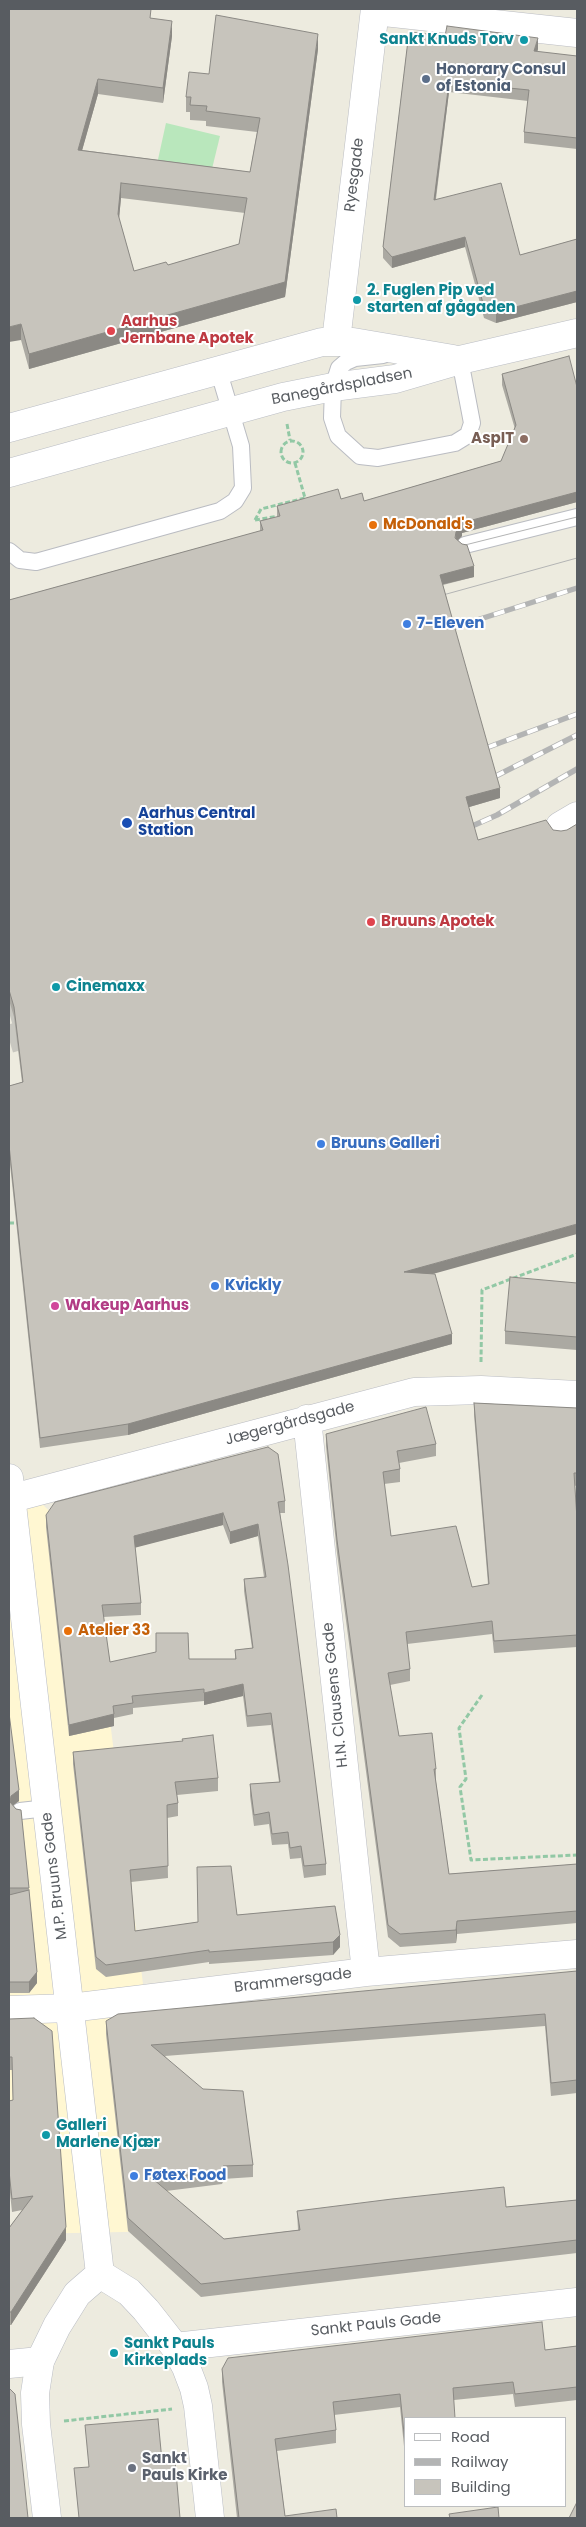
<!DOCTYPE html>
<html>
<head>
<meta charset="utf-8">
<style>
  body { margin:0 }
  #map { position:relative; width:586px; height:2527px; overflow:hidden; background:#edebdf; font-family:Poppins,sans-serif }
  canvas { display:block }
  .frame { position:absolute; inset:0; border:10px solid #585c61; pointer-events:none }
  .legend { position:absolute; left:404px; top:2417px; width:162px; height:90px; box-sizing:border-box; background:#fff; border:1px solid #bcbec0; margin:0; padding:6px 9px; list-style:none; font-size:15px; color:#585c61 }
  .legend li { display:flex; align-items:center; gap:10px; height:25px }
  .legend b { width:25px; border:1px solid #bcbec0 }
</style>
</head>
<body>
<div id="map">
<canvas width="586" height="2527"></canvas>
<div class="frame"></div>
<ul class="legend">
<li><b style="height:6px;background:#fff"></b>Road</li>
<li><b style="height:6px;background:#b3b4b4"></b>Railway</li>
<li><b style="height:14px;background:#c7c4bc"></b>Building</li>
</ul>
</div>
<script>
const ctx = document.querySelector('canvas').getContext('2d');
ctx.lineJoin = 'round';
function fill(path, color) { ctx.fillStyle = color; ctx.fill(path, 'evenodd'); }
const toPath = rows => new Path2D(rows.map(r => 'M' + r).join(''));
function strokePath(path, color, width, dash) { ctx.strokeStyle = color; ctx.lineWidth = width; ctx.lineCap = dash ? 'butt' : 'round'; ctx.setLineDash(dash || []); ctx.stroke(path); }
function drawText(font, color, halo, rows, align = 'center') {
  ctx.font = font + ' Poppins,sans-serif'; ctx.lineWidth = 4; ctx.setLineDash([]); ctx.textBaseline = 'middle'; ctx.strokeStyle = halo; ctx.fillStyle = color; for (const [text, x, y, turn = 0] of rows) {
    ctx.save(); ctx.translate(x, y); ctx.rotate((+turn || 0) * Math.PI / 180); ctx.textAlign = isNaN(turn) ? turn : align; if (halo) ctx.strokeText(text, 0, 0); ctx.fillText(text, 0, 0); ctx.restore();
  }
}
fill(toPath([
  [9,1474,88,1546,174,2231,24,2234,9,2104]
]), '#fff7d2');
fill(toPath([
  [166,123,220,136,210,177,157,164]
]), '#b9e7bc');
strokePath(toPath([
  [9,1012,49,1001],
  [9,1039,53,1026]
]), '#c8c7c0', 28, [28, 14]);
const lane = toPath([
  [383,355,355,358,346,362,339,368,333,387,332,418,338,436,360,456,378,458,455,443,468,435,472,423,460,360],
  [465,545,577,517],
  [9,551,20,560,36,562,220,511,235,501,243,488,241,446,218,369],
  [20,1811,47,1808]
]);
const street = toPath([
  [375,11,577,33],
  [336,341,375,9],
  [560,826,577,816],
  [307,1419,366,1972],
  [9,1499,414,1392,481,1390,577,1395],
  [9,2010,70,2008,366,1972,577,1954],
  [175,2347,577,2302],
  [9,2364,40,2361]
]);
const secondary = toPath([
  [9,428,322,342,353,342,453,359],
  [9,473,283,397,333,387,395,379,460,360,577,333],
  [9,1478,100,2274],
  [100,2274,129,2292,146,2310,175,2347,186,2367,194,2388,198,2406,210,2518],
  [47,2518,36,2424,35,2393,40,2361,57,2326,77,2294,100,2274]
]);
strokePath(lane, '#babcc2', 18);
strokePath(street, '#babcc2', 29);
strokePath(secondary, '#babdc4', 29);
strokePath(toPath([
  [287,424,290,440],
  '281 452a11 11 0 1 1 22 0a11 11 0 1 1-22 0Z',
  [295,463,305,498],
  [255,520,279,516],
  [255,520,261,509,305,498],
  [9,1223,17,1223],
  [481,1362,482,1290,577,1254],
  [482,1695,459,1728,466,1779,460,1787,471,1860,577,1855],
  [64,2421,172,2409]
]), '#92c8a5', 3, [5, 2.5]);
strokePath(lane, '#fff', 16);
strokePath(street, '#fff', 28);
strokePath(secondary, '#fff', 28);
strokePath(toPath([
  [465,545,577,517],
  [443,595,577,558]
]), '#b3b4b4', 1);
const rail = toPath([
  [452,628,577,588],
  [486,748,577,714],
  [494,777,577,735],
  [461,831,497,815,577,769]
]);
strokePath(rail, '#b3b4b4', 5.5);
strokePath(rail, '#fff', 4, [11]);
fill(toPath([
  [9,9,151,18,172,36,163,103,98,94,82,150,250,172,257,132,206,126,206,121,190,120,190,112,186,112,186,97,209,74,318,49,285,297,29,369,21,340],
  [121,198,245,213,239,244,168,265,134,271,119,218],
  [409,32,538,49,537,52,577,56,577,149,524,143,524,132,528,101,449,92,436,199,520,255,577,239,577,302,496,323,484,318,465,247,392,268,383,258,383,247],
  [502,374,577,387,577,502,462,533,462,536,458,540,474,577,443,585,500,798,469,807,432,1274,452,1344,128,1435,40,1448,9,1155,9,1086,22,1082,14,1017,9,1000,9,600,260,531,260,521,277,517,277,506,341,499,364,501,501,461,515,429,502,385],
  [577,1283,577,1350,505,1344,505,1331],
  [474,1403,577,1408,577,1485,575,1486,577,1519,577,1647,494,1653,492,1634,407,1644,410,1669,410,1681,390,1685,399,1736,436,1769,436,1782,449,1874,577,1864,577,1923,457,1934,456,1943,400,1947,388,1937,337,1553,326,1446,326,1434,436,1444,436,1456,399,1463,400,1469,400,1482,384,1484,391,1536,472,1587,488,1584,474,1415],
  [285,1501,285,1513,280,1513,326,1864,326,1875,304,1878,301,1858,290,1859,288,1844,272,1845,269,1824,254,1826,250,1796,250,1784,279,1782,271,1725,247,1727,243,1696,204,1705,204,1701,133,1708,133,1714,114,1718,114,1726,69,1736,46,1527,46,1515],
  [223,1525,230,1544,258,1536,264,1577,244,1579,244,1591,252,1648,235,1650,235,1659,189,1659,110,1662,103,1617,141,1615,141,1603,135,1547],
  [9,1713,19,1801,13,1805,16,1809,21,1810,37,1972,37,1983,29,1993,9,1993],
  [73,1752,218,1778,218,1791,177,1795,178,1803,178,1816,167,1818,168,1878,131,1882,135,1931,198,1922,237,1915,335,1906,340,1947,333,1955,209,1964,209,1962,106,1977,96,1969,73,1764],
  [577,1971,577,2093,551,2096,545,2026,165,2056,253,2165,253,2177,223,2179,222,2184,166,2191,224,2239,298,2230,297,2211,506,2207,577,2200,577,2253,201,2297,128,2231,106,2034,106,2021],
  [9,2019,66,2240,11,2325,9,2325,9,2228,22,2210,12,2212,9,2183,9,2101,13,2100,12,2070,9,2070],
  [577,2346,577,2400,515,2407,513,2394,454,2400,405,2418,405,2456,400,2407,334,2415,336,2430,336,2443,277,2451,285,2516,337,2518,237,2518,222,2382,222,2369,545,2350]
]), '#aba9a2');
fill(toPath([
  [172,21,172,36,163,103,163,88],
  [318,34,318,49,285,297,29,369,29,354,285,282],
  [538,38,538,49,534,62,534,51],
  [98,79,98,94,78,165,78,150],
  [449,82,449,92,434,210,434,200],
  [121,183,121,198,118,229,118,214],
  [465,237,465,247,392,268,392,257],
  [577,291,577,302,496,323,496,312],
  [21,324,21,340,9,342,9,327],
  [577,492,577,502,462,533,462,536,456,542,456,532,461,523],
  [474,566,474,577,440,585,440,575],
  [500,788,500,798,466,808,466,797],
  [577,1224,577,1234,404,1282,404,1272],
  [452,1334,452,1344,128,1435,128,1424],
  [223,1513,223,1525,134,1548,134,1536],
  [258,1524,258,1536,230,1544,230,1532],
  [243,1684,243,1696,204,1705,204,1693],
  [114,1714,114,1726,69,1736,69,1725],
  [19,1790,19,1801,11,1807,10,1802,11,1796],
  [457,1921,457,1934,456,1943,456,1930],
  [340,1935,340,1947,333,1955,333,1942],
  [37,1972,37,1983,29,1993,29,1982],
  [223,2166,223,2179,222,2184,222,2171],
  [66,2227,66,2240,11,2325,11,2312]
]), '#8b8984');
const building = toPath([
  [9,9,151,9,150,18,172,21,163,88,98,79,78,150,250,172,260,118,206,111,207,106,190,105,191,97,186,97,189,72,209,74,216,15,318,34,285,282,29,354,21,324,9,327,9,9],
  [121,183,247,198,239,244,168,265,166,262,134,271,118,214,121,183],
  [447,26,538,38,534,51,577,56,577,138,524,132,529,90,449,82,434,200,501,183,520,255,577,239,577,291,496,312,484,307,465,237,392,257,383,247,409,32,445,36,447,26],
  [569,356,577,387,577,492,461,523,462,525,456,532,455,538,462,544,467,545,474,566,440,575,500,788,466,797,478,840,546,820,553,830,561,831,567,830,577,824,577,1224,404,1272,435,1274,452,1334,128,1424,40,1438,9,1145,9,1086,23,1082,14,1007,9,990,9,600,263,530,260,521,280,516,277,506,288,503,338,489,341,499,362,493,364,501,501,461,516,425,502,374,569,356],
  [510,1277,577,1283,577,1337,505,1331,510,1277],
  [474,1403,577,1408,577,1473,574,1473,577,1519,577,1635,494,1641,492,1621,406,1632,410,1669,388,1673,399,1736,432,1733,436,1769,434,1769,449,1874,577,1864,577,1911,457,1921,456,1930,400,1934,388,1925,337,1540,326,1434,426,1407,436,1444,397,1451,400,1469,383,1472,391,1536,456,1526,472,1587,489,1584,474,1403],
  [268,1447,278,1454,285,1501,278,1502,288,1565,326,1864,304,1866,301,1846,290,1848,288,1832,272,1834,269,1812,254,1815,250,1784,280,1782,271,1713,247,1716,243,1684,204,1693,204,1689,132,1696,133,1703,113,1706,114,1714,69,1725,46,1515,55,1502,268,1447],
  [223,1513,230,1532,258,1524,266,1577,244,1579,253,1648,235,1650,236,1659,189,1659,188,1633,156,1633,156,1652,110,1662,102,1605,141,1603,134,1536,223,1513],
  [9,1713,19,1790,11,1796,10,1802,16,1809,21,1810,29,1888,9,1888,9,1713],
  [213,1735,218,1778,175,1782,178,1803,167,1805,168,1866,130,1870,135,1931,198,1922,197,1867,231,1866,237,1915,335,1906,340,1935,333,1942,209,1952,209,1950,106,1965,96,1957,73,1752,183,1741,182,1739,213,1735],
  [29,1890,37,1972,29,1982,9,1982,9,1895,29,1890],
  [577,1971,577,2080,551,2083,545,2014,151,2045,203,2089,243,2091,253,2165,223,2166,222,2171,153,2179,224,2239,300,2230,297,2211,392,2199,504,2187,506,2207,577,2200,577,2240,201,2284,128,2218,106,2021,118,2014,577,1971],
  [34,2018,52,2031,66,2227,11,2312,9,2312,9,2228,33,2196,12,2199,9,2171,9,2101,13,2100,12,2057,9,2057,9,2019,34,2018],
  [542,2322,545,2350,577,2346,577,2387,515,2394,513,2382,453,2388,455,2418,405,2418,405,2443,400,2394,333,2402,336,2430,275,2439,285,2516,336,2509,337,2518,239,2518,222,2369,228,2358,542,2322],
  [9,2388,15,2394,28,2518,9,2518,9,2388],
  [158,2419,162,2461,175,2460,180,2518,79,2518,74,2468,89,2467,85,2425,158,2419],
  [577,2502,577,2518,569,2518,577,2502],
  [498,2507,499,2518,450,2518,449,2514,498,2507]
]);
fill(building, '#c7c4bc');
strokePath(building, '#8b8984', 1);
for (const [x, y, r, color] of [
  [524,40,5,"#0f9aa8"],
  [426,79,5,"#5c6f8a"],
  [357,300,5,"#0f9aa8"],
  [111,331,5,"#e0444e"],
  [524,439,5,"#8d6e63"],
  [373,525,5,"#e8710a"],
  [407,624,5,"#3f7fe0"],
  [127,823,6,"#1a4fb4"],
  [371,922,5,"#e0444e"],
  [56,987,5,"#0f9aa8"],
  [321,1144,5,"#3f7fe0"],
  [215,1286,5,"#3f7fe0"],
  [55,1306,5,"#d1479c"],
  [68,1631,5,"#e8710a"],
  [46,2135,5,"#0f9aa8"],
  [134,2176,5,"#3f7fe0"],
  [114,2353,5,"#0f9aa8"],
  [132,2468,5,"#6b7280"]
]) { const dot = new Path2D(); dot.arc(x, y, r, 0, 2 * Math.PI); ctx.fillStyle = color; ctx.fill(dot); strokePath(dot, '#fff', 2); }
drawText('bold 15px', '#0d838f', '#fff', [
  ["Sankt Knuds Torv",514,40,"right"],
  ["2. Fuglen Pip ved",367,291],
  ["starten af gågaden",367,308],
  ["Cinemaxx",66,987],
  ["Galleri",56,2126],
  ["Marlene Kjær",56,2143],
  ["Sankt Pauls",124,2344],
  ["Kirkeplads",124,2361]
], 'left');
drawText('bold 15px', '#4e5e75', '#fff', [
  ["Honorary Consul",436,70],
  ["of Estonia",436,87]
], 'left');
drawText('15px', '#585c61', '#fff', [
  ["Ryesgade",355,175,-83],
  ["Banegårdspladsen",342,387,-11],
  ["Jægergårdsgade",290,1424,-15],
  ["H.N. Clausens Gade",336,1695,-96],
  ["M.P. Bruuns Gade",55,1876,-97],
  ["Brammersgade",293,1981,-7],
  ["Sankt Pauls Gade",376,2325,-6]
]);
drawText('bold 15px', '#be3a42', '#fff', [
  ["Aarhus",121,322],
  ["Jernbane Apotek",121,339],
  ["Bruuns Apotek",381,922]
], 'left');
drawText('bold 15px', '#785e54', '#fff', [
  ["AspIT",514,439]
], 'right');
drawText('bold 15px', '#c56008', '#fff', [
  ["McDonald's",383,525],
  ["Atelier 33",78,1631]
], 'left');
drawText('bold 15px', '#366cbe', '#fff', [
  ["7-Eleven",417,624],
  ["Bruuns Galleri",331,1144],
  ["Kvickly",225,1286],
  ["Føtex Food",144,2176]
], 'left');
drawText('bold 15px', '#164399', '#fff', [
  ["Aarhus Central",138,814],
  ["Station",138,831]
], 'left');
drawText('bold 15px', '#b23c85', '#fff', [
  ["Wakeup Aarhus",65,1306]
], 'left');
drawText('bold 15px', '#5b616d', '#fff', [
  ["Sankt",142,2459],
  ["Pauls Kirke",142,2476]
], 'left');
</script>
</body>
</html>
